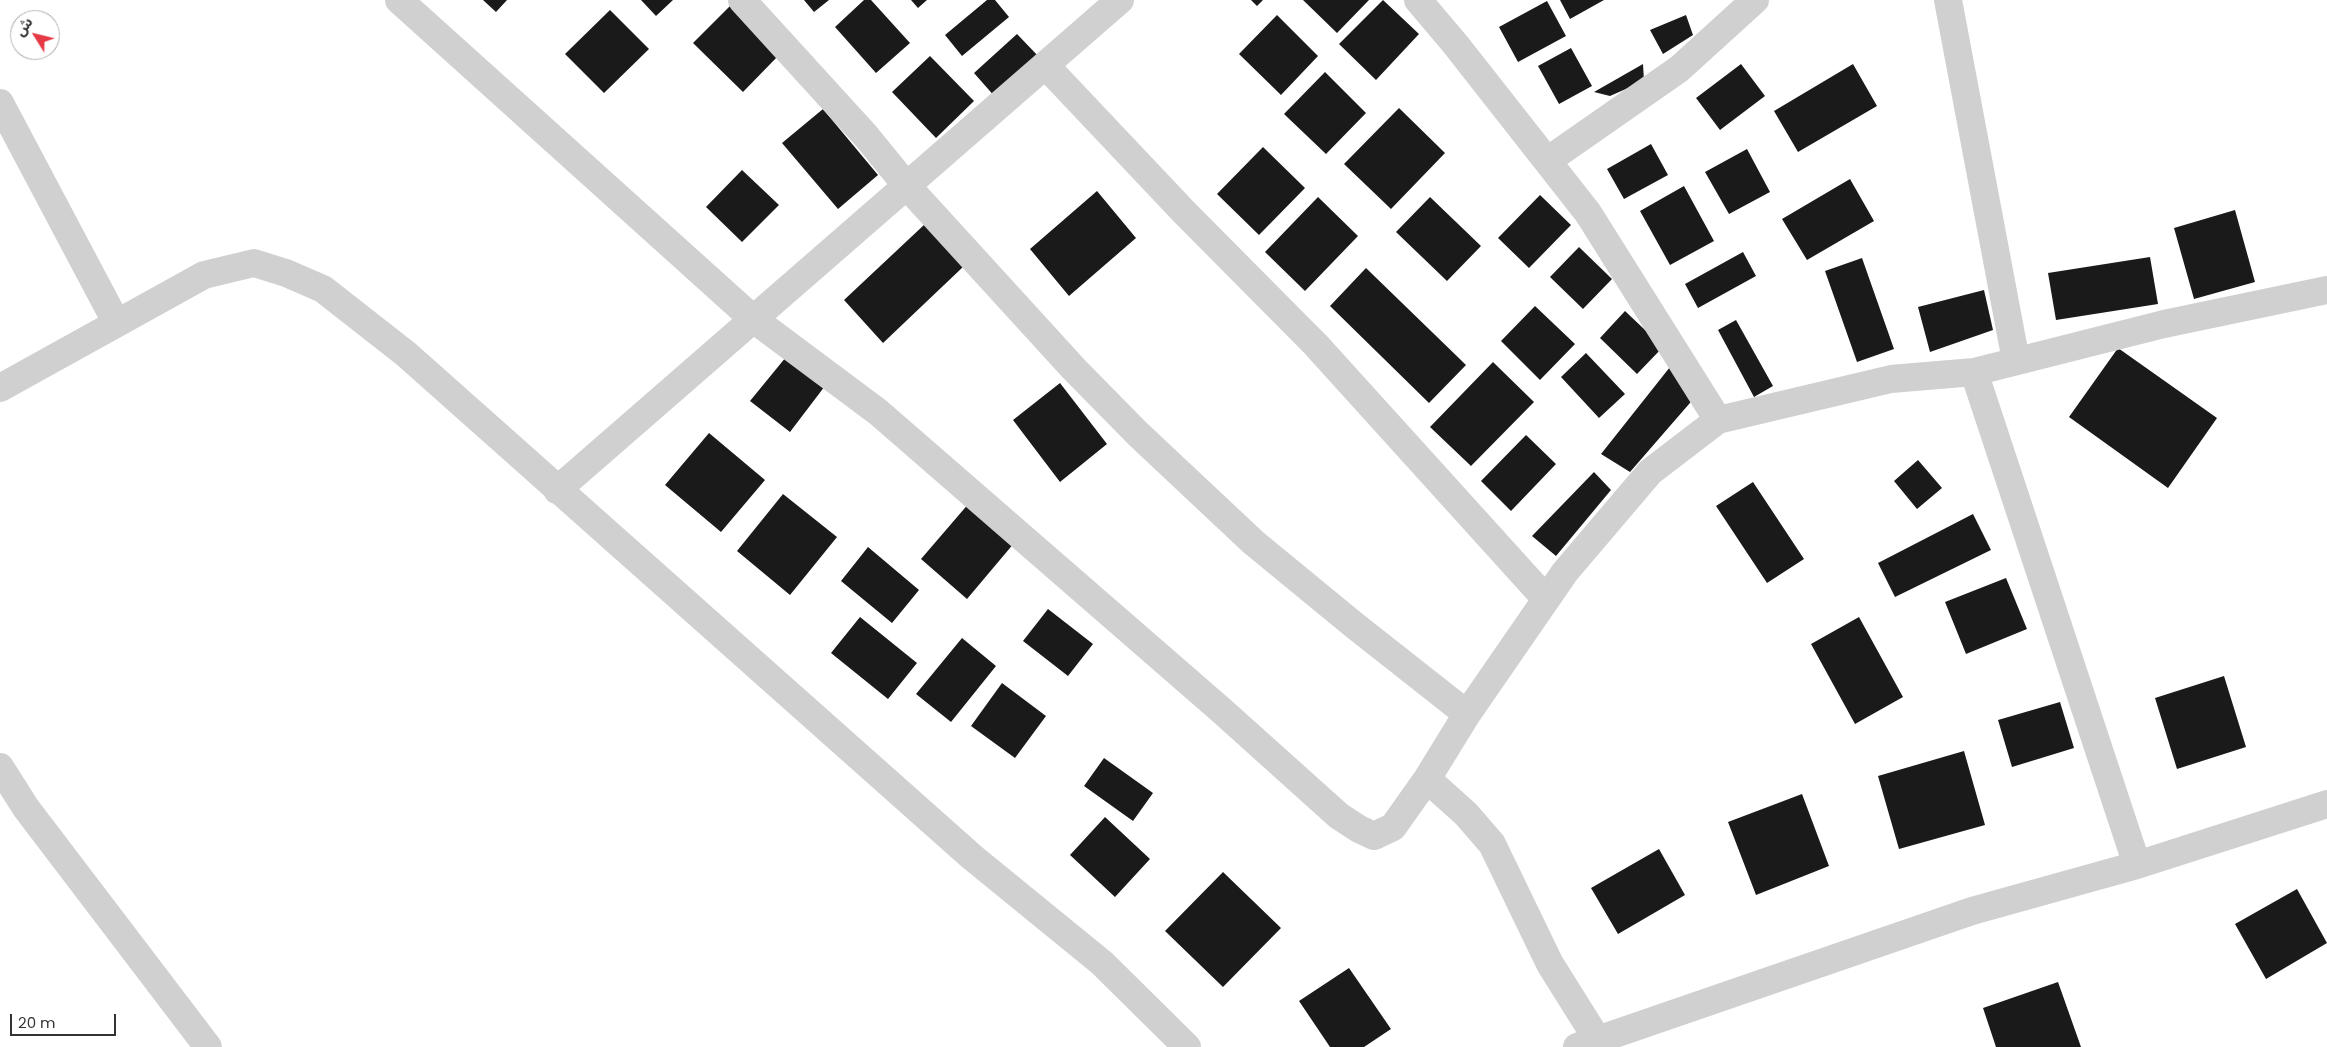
<!DOCTYPE html>
<html>
<head>
<meta charset="utf-8">
<style>
  body { margin:0 }
  #map { position:relative; width:2327px; height:1047px; overflow:hidden; background:#fff; font-family:Poppins,"Noto Sans Arabic",sans-serif }
  canvas { display:block }
  .north { position:absolute; left:10px; top:10px; width:50px; height:50px; box-sizing:border-box; background:#fff; border:1px solid #adadad; border-radius:50%; rotate:306deg; font-size:14px; font-weight:700; line-height:20px; text-align:center; color:#333 }
  .north::after { content:''; display:block; margin:auto; width:18px; height:22px; background:#e63946; clip-path:polygon(50% 0,100% 100%,50% 72%,0 100%) }
  .scale { position:absolute; left:10px; top:1014px; width:106px; height:22px; box-sizing:border-box; border:2px solid #333; border-top:0; padding-left:6px; font-size:15px; line-height:18px; white-space:nowrap; color:#333; -webkit-text-stroke:4px #fff; paint-order:stroke }
</style>
</head>
<body>
<div id="map">
<canvas width="2327" height="1047"></canvas>
<div class="north">ش</div>
<div class="scale">20 m</div>
</div>
<script>
const ctx = document.querySelector('canvas').getContext('2d');
ctx.lineJoin = 'round';
function fill(path, color) { ctx.fillStyle = color; ctx.fill(path, 'evenodd'); }
const toPath = rows => new Path2D(rows.map(r => 'M' + r).join(''));
function strokePath(path, color, width, dash) { ctx.strokeStyle = color; ctx.lineWidth = width; ctx.lineCap = dash ? 'butt' : 'round'; ctx.setLineDash(dash || []); ctx.stroke(path); }
fill(toPath([
  [483,0,507,0,496,12],
  [641,0,673,0,656,16],
  [804,0,829,0,814,12],
  [864,0,871,0,910,43,876,73,835,27],
  [911,0,927,0,918,8],
  [987,0,995,0,1009,17,962,56,945,35],
  [1251,0,1263,0,1257,6],
  [1303,0,1369,0,1337,33],
  [1383,0,1419,34,1376,80,1339,44],
  [1560,0,1604,0,1570,19],
  [1547,1,1566,36,1518,62,1499,27],
  [730,6,779,55,743,92,693,43],
  [610,10,649,49,604,93,565,54],
  [1277,15,1318,56,1281,95,1239,54],
  [1686,15,1693,35,1663,54,1650,30],
  [1017,34,1040,58,996,98,974,73],
  [1571,48,1592,86,1559,104,1538,66],
  [930,56,974,101,936,138,892,92],
  [1643,64,1644,81,1610,96,1594,92],
  [1741,64,1765,96,1720,130,1696,98],
  [1853,64,1877,106,1798,152,1774,111],
  [1325,72,1366,113,1326,154,1284,114],
  [1399,108,1445,153,1391,209,1344,164],
  [823,109,878,175,838,209,782,143],
  [1651,144,1668,175,1624,199,1607,169],
  [1263,147,1305,188,1259,235,1217,194],
  [1747,149,1770,192,1729,214,1705,172],
  [742,170,779,205,742,242,706,207],
  [1850,179,1874,221,1807,260,1782,219],
  [1684,186,1714,241,1670,265,1640,211],
  [1097,191,1136,238,1069,296,1030,249],
  [1540,195,1571,225,1529,268,1498,238],
  [1318,197,1358,236,1305,291,1265,252],
  [1430,197,1481,246,1447,281,1396,232],
  [2235,210,2255,282,2194,299,2174,228],
  [925,224,964,266,883,343,844,300],
  [1579,247,1612,279,1583,309,1550,277],
  [1743,252,1756,276,1698,308,1685,284],
  [2150,257,2158,304,2056,320,2048,273],
  [1862,258,1894,349,1857,362,1825,271],
  [1366,268,1466,365,1429,403,1330,306],
  [1984,290,1993,330,1930,352,1918,307],
  [1535,306,1575,344,1540,380,1501,341],
  [1625,311,1663,347,1637,374,1600,338],
  [1736,320,1773,386,1754,397,1718,330],
  [2118,348,2217,418,2168,488,2069,417],
  [1586,353,1625,394,1599,418,1561,377],
  [786,357,828,382,790,432,750,401],
  [1493,362,1534,402,1471,466,1430,427],
  [1670,367,1696,396,1630,472,1601,454],
  [1060,383,1107,444,1060,482,1013,420],
  [709,433,765,480,721,532,665,485],
  [1526,435,1556,464,1511,511,1481,481],
  [1918,460,1942,488,1917,509,1894,481],
  [1594,472,1611,490,1556,556,1532,536],
  [1753,482,1804,559,1767,583,1716,506],
  [783,494,837,537,790,595,737,551],
  [970,502,1015,542,967,599,921,559],
  [1973,514,1991,550,1895,597,1878,563],
  [868,547,919,590,892,623,841,581],
  [2006,578,2027,629,1966,654,1945,602],
  [1048,609,1093,644,1068,676,1023,641],
  [860,617,917,663,888,699,831,653],
  [1859,617,1903,697,1855,724,1811,644],
  [962,638,996,666,951,722,916,694],
  [2224,676,2246,747,2177,769,2155,698],
  [1002,683,1046,716,1015,758,971,726],
  [2060,702,2074,748,2012,767,1998,720],
  [1964,751,1985,825,1899,849,1878,776],
  [1104,758,1153,793,1133,821,1084,786],
  [1802,794,1829,866,1756,895,1728,822],
  [1105,817,1150,859,1115,897,1070,855],
  [1659,849,1685,895,1618,934,1591,888],
  [1223,872,1281,928,1223,987,1165,931],
  [2297,889,2327,943,2266,979,2235,924],
  [1349,968,1391,1029,1364,1047,1330,1047,1299,1001],
  [2058,982,2081,1047,1996,1047,1983,1008]
]), '#1a1a1a');
strokePath(toPath([
  [399,0,752,318,878,412,1221,710,1339,816,1359,829,1374,836,1393,827,1427,779],
  [742,0,866,136,906,185,1074,369,1138,434,1253,542,1354,625,1467,714],
  [1418,0,1456,45,1588,213,1718,420],
  [1948,0,2016,361],
  [1046,66,1184,212,1316,345,1546,599],
  [0,103,116,322],
  [1547,161,1679,69,1755,0],
  [1974,372,2137,865],
  [0,388,204,275,254,263,286,273,323,289,406,354,972,857,1102,963,1187,1047],
  [557,490,1120,0],
  [0,767,26,808,208,1047],
  [1577,1047,1972,911,2137,865,2327,804],
  [1602,1047,1550,964,1492,844,1466,814,1427,779,1467,714,1565,572,1650,472,1718,420,1891,379,1974,372,2164,324,2327,290]
]), '#d0d0d0', 28);
</script>
</body>
</html>
